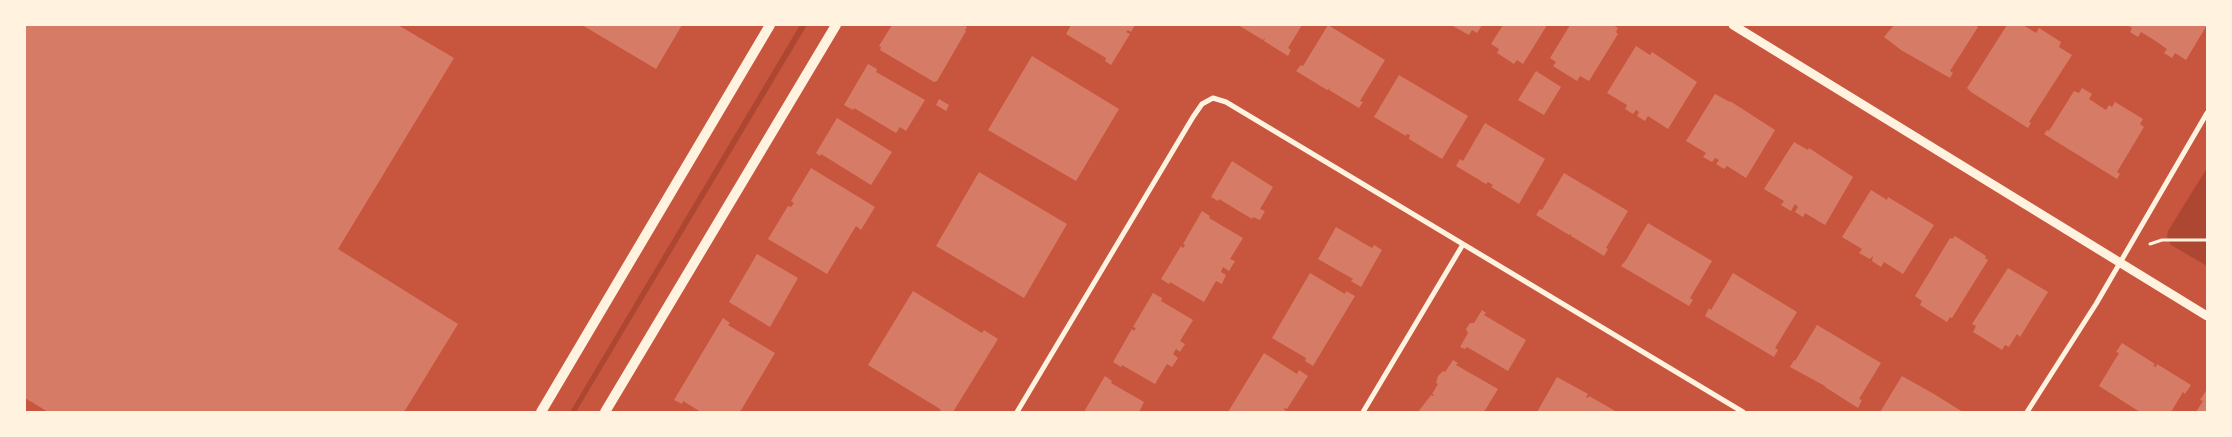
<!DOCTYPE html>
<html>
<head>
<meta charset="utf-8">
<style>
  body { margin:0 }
  #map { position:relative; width:2232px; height:437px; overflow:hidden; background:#c8553d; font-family:"Fira Sans",sans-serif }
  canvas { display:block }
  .frame { position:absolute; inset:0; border:26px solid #fff3e0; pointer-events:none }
</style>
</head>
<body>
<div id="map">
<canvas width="2232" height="437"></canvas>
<div class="frame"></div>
</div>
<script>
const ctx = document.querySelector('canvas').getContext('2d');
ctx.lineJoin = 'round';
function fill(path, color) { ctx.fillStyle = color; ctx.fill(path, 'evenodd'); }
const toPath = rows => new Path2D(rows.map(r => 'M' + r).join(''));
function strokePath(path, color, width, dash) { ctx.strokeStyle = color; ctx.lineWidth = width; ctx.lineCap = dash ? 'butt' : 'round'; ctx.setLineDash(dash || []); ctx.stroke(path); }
fill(toPath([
  [800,25,807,25,576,412,570,412],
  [2207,168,2207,266,2171,245,2167,237,2168,231]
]), '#ae4732');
fill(toPath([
  [25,25,398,25,454,58,338,249,458,324,404,412,48,412,25,398],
  [582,25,682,25,656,69],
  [892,25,963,25,967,27,965,30,966,31,937,81,934,82,880,50,881,47,879,46],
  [1071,25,1135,25,1131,32,1128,30,1126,32,1130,34,1111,65,1105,61,1106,58,1066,34],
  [1238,25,1302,25,1288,48,1291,50,1288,56,1264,41,1265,37,1263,40],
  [1328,25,1385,60,1360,101,1363,102,1359,108,1329,90,1330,88,1327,90,1296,71,1301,65,1303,66],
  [1451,25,1482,25,1477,33,1472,30,1469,35],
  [1503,25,1547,25,1523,64,1517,60,1514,64,1497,53,1499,49,1491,44],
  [1570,25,1613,25,1618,28,1616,32,1618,34,1589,81,1580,76,1577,81,1553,66,1556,62,1550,58],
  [1894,25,1975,25,1978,27,1950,71,1953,73,1950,78,1901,50,1884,37],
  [2007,25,2023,25,2036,33,2039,28,2061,42,2059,47,2072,55,2029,122,2031,123,2028,128,1971,92,1967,88],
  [2127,25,2207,25,2186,60,2175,53,2172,58,2164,53,2167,49,2154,40,2141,32,2138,37,2130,32,2132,28],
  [1636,46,1650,55,1652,52,1697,82,1668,129,1648,116,1645,121,1637,116,1639,112,1636,110,1633,114,1625,109,1627,105,1607,93],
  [1032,56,1119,109,1076,181,988,130],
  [868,64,877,69,876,72,925,100,906,131,900,127,896,133,854,108,853,110,844,105],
  [1536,71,1561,87,1544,115,1518,100],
  [1399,75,1468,116,1442,159,1409,139,1410,135,1407,134,1406,136,1374,117],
  [2082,88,2092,94,2089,99,2106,110,2109,105,2112,107,2115,102,2143,119,2140,124,2144,127,2117,172,2120,174,2117,179,2044,134,2047,130,2049,131,2074,91,2079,93],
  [1715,94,1730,102,1730,101,1775,130,1746,178,1727,166,1724,169,1716,164,1719,160,1715,158,1712,162,1703,157,1706,153,1686,141],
  [939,99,949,105,946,111,936,105],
  [837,118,892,152,871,185,821,154,820,156,816,153],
  [1485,123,1545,159,1519,204,1491,187,1493,185,1488,182,1486,184,1456,166,1460,159,1463,161],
  [1794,142,1808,150,1809,148,1853,177,1825,225,1805,213,1803,217,1795,212,1798,207,1795,204,1791,211,1781,205,1784,201,1764,189],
  [1232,161,1273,187,1260,209,1265,211,1260,220,1253,217,1252,219,1219,199,1218,201,1211,197],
  [811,168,875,207,861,230,856,226,827,274,768,239,788,206,791,207,794,203,791,201],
  [979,172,1067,224,1024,298,936,246],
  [1564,173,1628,211,1606,248,1608,249,1604,256,1571,236,1571,234,1569,235,1536,215,1540,209,1542,210],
  [1871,190,1887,200,1888,197,1934,225,1903,274,1884,262,1881,267,1872,261,1873,256,1870,259,1859,253,1862,249,1842,237],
  [1202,211,1210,216,1209,218,1243,238,1230,259,1235,261,1229,271,1223,267,1221,272,1226,275,1222,284,1216,281,1204,302,1170,282,1169,284,1161,279,1181,246,1183,248,1185,245,1183,244],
  [1648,223,1712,261,1690,298,1693,300,1689,306,1621,266,1626,260],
  [1336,227,1372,248,1374,245,1382,250,1361,287,1351,281,1353,279,1318,259],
  [1955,236,1986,256,1985,258,1988,260,1952,318,1950,317,1947,322,1920,305,1922,301,1915,296,1950,238,1952,239],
  [757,254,798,278,770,327,729,302],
  [2008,268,2048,292,2020,337,2017,334,2009,347,2005,345,2002,350,1973,332,1976,326,1972,324],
  [1310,273,1345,294,1346,291,1355,296,1313,366,1305,361,1306,358,1272,338],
  [1733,273,1797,312,1775,348,1778,350,1774,357,1705,316,1709,308,1711,310],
  [913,291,982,333,984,330,998,339,953,412,941,412,940,409,868,365],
  [1153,293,1162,298,1161,301,1193,320,1180,341,1185,344,1180,352,1176,349,1173,354,1178,358,1172,367,1167,364,1155,384,1122,365,1121,367,1113,362,1132,329,1134,331,1136,328,1133,327],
  [1482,310,1486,313,1484,315,1526,340,1508,371,1467,347,1465,349,1460,347,1468,333,1466,329,1470,323,1474,323],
  [723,318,730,323,728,325,775,353,740,412,701,412,683,401,682,404,674,400],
  [1817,325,1881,363,1859,399,1862,400,1858,408,1825,387,1825,386,1790,367,1794,360,1795,361],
  [2122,343,2155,364,2153,366,2156,367,2157,364,2191,385,2185,394,2183,392,2171,412,2140,412,2099,386,2119,353,2116,352],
  [1264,353,1297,374,1299,370,1308,376,1287,409,1284,408,1284,409,1287,412,1228,412],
  [1453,360,1458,363,1456,365,1498,389,1484,412,1418,412,1431,395,1433,396,1434,394,1432,394,1438,384,1436,383,1438,376,1443,371,1445,372],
  [1105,376,1112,381,1111,383,1144,402,1139,412,1086,412,1085,410],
  [1902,376,1934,394,1963,412,1880,412],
  [1557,377,1588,394,1586,397,1588,398,1589,396,1617,412,1537,412],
  [2207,389,2207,412,2196,412,2203,401,2200,400]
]), '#d67c66');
strokePath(toPath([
  [2150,244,2162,240,2207,240]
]), '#fff3e0', 3);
strokePath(toPath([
  [1017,412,1193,117,1202,104,1213,98,1226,102,1743,412],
  [1363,412,1462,246],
  [2027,412,2096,304,2207,113]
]), '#fff3e0', 5);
strokePath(toPath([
  [1733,25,2207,316]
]), '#fff3e0', 9);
strokePath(toPath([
  [541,412,770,25],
  [605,412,836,25]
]), '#fff3e0', 10);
</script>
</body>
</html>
